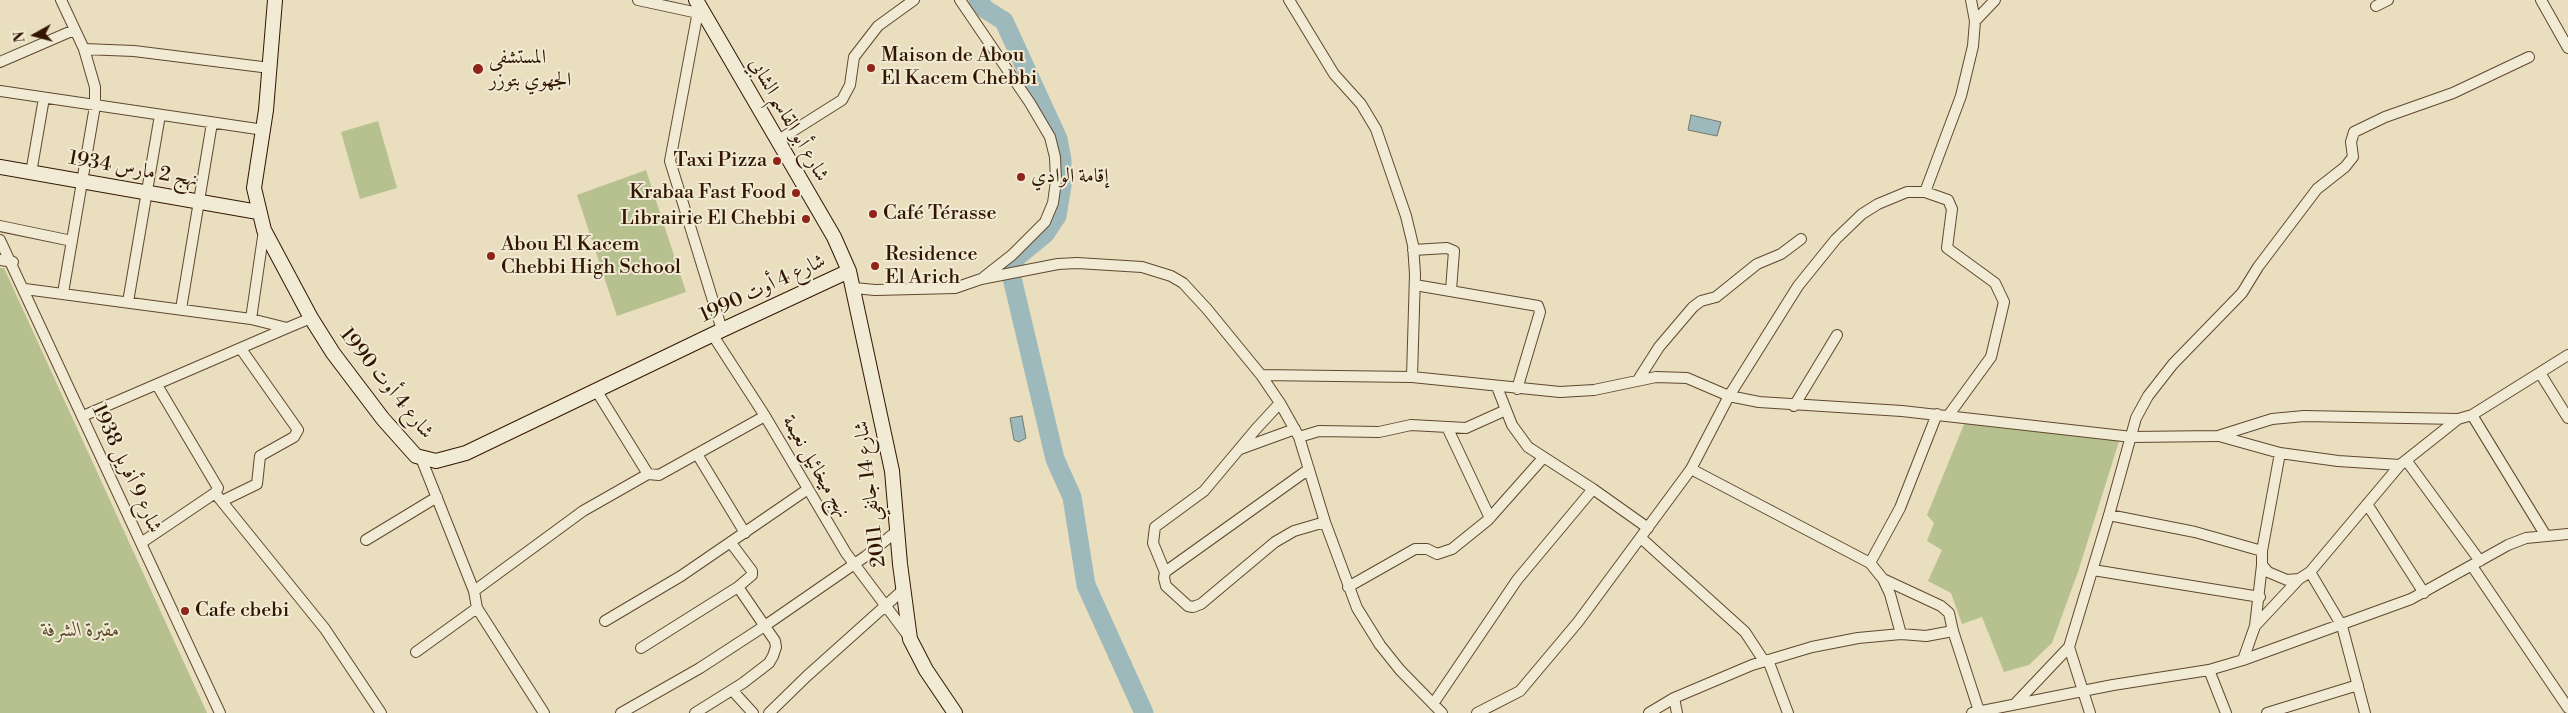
<!DOCTYPE html>
<html>
<head>
<meta charset="utf-8">
<style>
  body { margin:0 }
  #map { position:relative; width:2568px; height:713px; overflow:hidden; background:#e9debd; font-family:"Libre Bodoni",serif }
  canvas { display:block }
  .north { position:absolute; left:10px; top:10px; width:50px; height:50px; -webkit-text-stroke:4px #f1ead4; paint-order:stroke; rotate:263deg; font-size:14px; font-weight:700; line-height:20px; text-align:center; color:#331600 }
  .north::after { content:''; display:block; margin:auto; width:18px; height:22px; background:#331600; clip-path:polygon(50% 0,100% 100%,50% 72%,0 100%) }
</style>
</head>
<body>
<div id="map">
<canvas width="2568" height="713"></canvas>
<div class="north">N</div>
</div>
<script>
const ctx = document.querySelector('canvas').getContext('2d');
ctx.lineJoin = 'round';
function fill(path, color) { ctx.fillStyle = color; ctx.fill(path, 'evenodd'); }
const toPath = rows => new Path2D(rows.map(r => 'M' + r).join(''));
function strokePath(path, color, width, dash) { ctx.strokeStyle = color; ctx.lineWidth = width; ctx.lineCap = dash ? 'butt' : 'round'; ctx.setLineDash(dash || []); ctx.stroke(path); }
function drawText(font, color, halo, rows, align = 'center') {
  ctx.font = font + ' "Libre Bodoni",Amiri,serif'; ctx.lineWidth = 4; ctx.setLineDash([]); ctx.textBaseline = 'middle'; ctx.strokeStyle = halo; ctx.fillStyle = color; for (const [text, x, y, turn = 0] of rows) {
    ctx.save(); ctx.translate(x, y); ctx.rotate((+turn || 0) * Math.PI / 180); ctx.textAlign = isNaN(turn) ? turn : align; if (halo) ctx.strokeText(text, 0, 0); ctx.fillText(text, 0, 0); ctx.restore();
  }
}
fill(toPath([
  [378,121,397,188,360,199,341,132],
  [646,170,686,292,617,316,577,195],
  [0,268,4,268,207,713,0,713],
  [1967,417,2113,429,2121,435,2078,572,2052,643,2029,665,2004,672,1982,617,1962,624,1951,593,1928,581,1942,550,1927,541,1934,523,1927,515]
]), '#b7c190');
const water = toPath([
  [1691,115,1721,122,1717,136,1688,130,1691,115],
  [1022,416,1026,438,1019,442,1014,440,1010,418,1022,416]
]);
fill(water, '#9db9bc');
strokePath(water, '#737871', 1);
strokePath(toPath([
  [978,0,985,9,1004,21,1058,139,1062,160,1062,186,1057,216,1045,234,1017,257,1012,267,1012,278,1055,459,1072,497,1086,585,1144,713]
]), '#9db9bc', 19);
const street = toPath([
  [61,0,84,49,95,87,95,106,63,293],
  [638,0,698,13],
  [960,0,1030,103,1050,137,1055,157,1056,181,1053,203,1045,222,1012,255,984,277],
  [1289,0,1334,74,1361,104,1376,129,1406,216,1413,245,1415,274,1412,377],
  [2541,0,2568,48],
  [699,6,670,161,722,330],
  [2376,6,2388,0],
  [1975,21,1995,0],
  [84,49,134,51,270,68],
  [0,62,74,30],
  [0,91,264,130],
  [777,141,842,100,850,85,854,57,861,48,878,26,914,0],
  [31,173,44,98],
  [1925,192,1961,96,1973,46,1975,21,1971,0],
  [0,226,72,241],
  [0,240,220,713],
  [1413,250,1447,248,1454,251,1451,290],
  [0,260,13,262],
  [1415,285,1538,306,1540,312,1517,389],
  [854,288,875,290,955,288,981,279,1058,264,1077,263,1142,267,1171,276,1183,283,1207,309,1261,375,1280,403,1299,437,1325,522,1357,608,1380,645,1400,670,1442,713],
  [25,289,251,319,287,328,311,318],
  [128,302,160,115],
  [181,309,212,123],
  [251,319,264,230],
  [712,334,765,416,846,553,909,637],
  [2540,373,2568,418],
  [1261,375,1412,377,1560,392,1594,390,1656,377,1687,378,1729,396,1759,402,1902,411,2132,437,2218,436,2272,419,2304,416,2458,419,2472,415,2568,355],
  [1638,380,1659,347,1693,307,1701,301,1716,297,1757,264,1781,254,1801,239],
  [1497,387,1512,425,1528,447,1593,489],
  [596,390,648,474],
  [1280,403,1256,429,1204,491,1155,527,1153,543,1165,572,1164,578,1166,586,1188,606,1193,607,1201,604,1275,542,1294,531,1325,522],
  [1794,406,1837,335],
  [2472,415,2546,536],
  [83,416,287,328],
  [1447,427,1490,518],
  [2219,436,2280,453,2338,461,2400,465],
  [1299,437,1319,431,1379,432,1411,425,1466,428,1506,410],
  [1240,449,1295,429],
  [697,454,745,533],
  [421,458,474,591,583,511,648,474,659,475,765,416],
  [2406,460,2480,561],
  [1691,469,1870,563,1883,579,1890,594,1901,634,1926,636,1953,631,1979,711],
  [215,493,325,629,381,713],
  [222,501,257,484,260,456,294,437,298,430,241,349],
  [2367,504,2424,593],
  [2109,515,2195,532,2262,551,2262,565,2268,572,2287,580,2299,579,2310,572,2342,626,2365,713],
  [1641,538,1745,632,1764,661],
  [366,540,437,497],
  [141,543,215,493,218,488,157,385],
  [731,543,752,571,752,575,738,587],
  [2262,551,2280,453],
  [1870,563,1900,508,1937,414],
  [2472,566,2568,708],
  [2093,570,2260,597],
  [1165,572,1309,469],
  [2310,572,2400,465,2458,419],
  [1883,579,1941,606,1949,613,1953,631],
  [1348,587,1415,549,1427,549,1437,554,1452,549,1488,520,1543,458],
  [477,608,544,713],
  [605,621,681,576,808,489],
  [2255,626,2299,579],
  [2069,647,2090,713],
  [641,648,738,587,775,641,776,647,773,656,769,663,743,683,695,713],
  [416,652,477,608,474,591],
  [1768,660,1788,713],
  [2243,660,2255,626,2262,565],
  [2209,670,2226,713],
  [732,690,753,713],
  [1674,698,1752,665,1812,647,1858,638,1901,634],
  [1433,704,1517,580,1593,489,1648,528],
  [2015,704,2069,647,2109,515,2136,418,2148,396,2173,364,2242,293,2258,267,2317,189,2345,167,2353,157,2351,142,2354,132,2385,117,2453,93,2529,57],
  [621,713,700,668,766,625,866,556,897,531],
  [769,713,807,676,903,590],
  [1477,713,1520,691,1578,622,1691,469,1729,396,1798,286,1836,239,1862,214,1878,204,1907,192,1925,192,1948,200,1952,209,1947,248,1995,283,2004,302,1991,357,1948,416],
  [1649,713,1674,698,1677,713],
  [1972,713,2113,685,2209,670,2243,660,2411,599,2508,545,2526,538,2568,534],
  [2267,713,2358,685]
]);
const secondary = toPath([
  [275,0,266,110,254,188,264,230,311,318,333,353,383,419,416,456,436,461,466,453,722,330,849,271],
  [696,0,834,237,849,271,892,471,900,564,910,639,926,670,955,713],
  [0,167,258,212]
]);
strokePath(street, '#60482f', 12);
strokePath(secondary, '#331600', 16);
strokePath(street, '#f1ead4', 10);
strokePath(secondary, '#f1ead4', 14);
for (const [x, y, r, color] of [
  [871,68,5,"#8f2418"],
  [478,69,6,"#8f2418"],
  [777,161,5,"#8f2418"],
  [1021,177,5,"#8f2418"],
  [796,193,5,"#8f2418"],
  [873,214,5,"#8f2418"],
  [806,219,5,"#8f2418"],
  [491,256,5,"#8f2418"],
  [875,266,5,"#8f2418"],
  [185,611,5,"#8f2418"]
]) { const dot = new Path2D(); dot.arc(x, y, r, 0, 2 * Math.PI); ctx.fillStyle = color; ctx.fill(dot); strokePath(dot, '#f1ead4', 2); }
drawText('20px', '#331600', '#f1ead4', [
  ["Maison de Abou",881,56],
  ["El Kacem Chebbi",881,79],
  ["المستشفى",489,58],
  ["الجهوي بتوزر",489,81],
  ["Taxi Pizza",767,161,"right"],
  ["إقامة الوادي",1031,177],
  ["Krabaa Fast Food",786,193,"right"],
  ["Café Térasse",883,214],
  ["Librairie El Chebbi",796,219,"right"],
  ["Abou El Kacem",501,245],
  ["Chebbi High School",501,268],
  ["Residence",885,255],
  ["El Arich",885,278],
  ["Cafe cbebi",195,611]
], 'left');
drawText('20px', '#331600', '#f1ead4', [
  ["شارع أبو القاسم الشابي",788,120,60],
  ["نهج 2 مارس 1934",133,170,10],
  ["شارع 4 أوت 1990",763,289,-25],
  ["شارع 4 أوت 1990",386,384,51],
  ["نهج ميخائيل نعيمة",815,467,60],
  ["شارع 9 أفريل 1938",126,469,65],
  ["شارع 14 جانفي 2011",871,494,-97]
]);
drawText('italic 20px', '#5b492b', '#f1ead4', [
  ["مقبرة الشرفة",81,631]
]);
</script>
</body>
</html>
